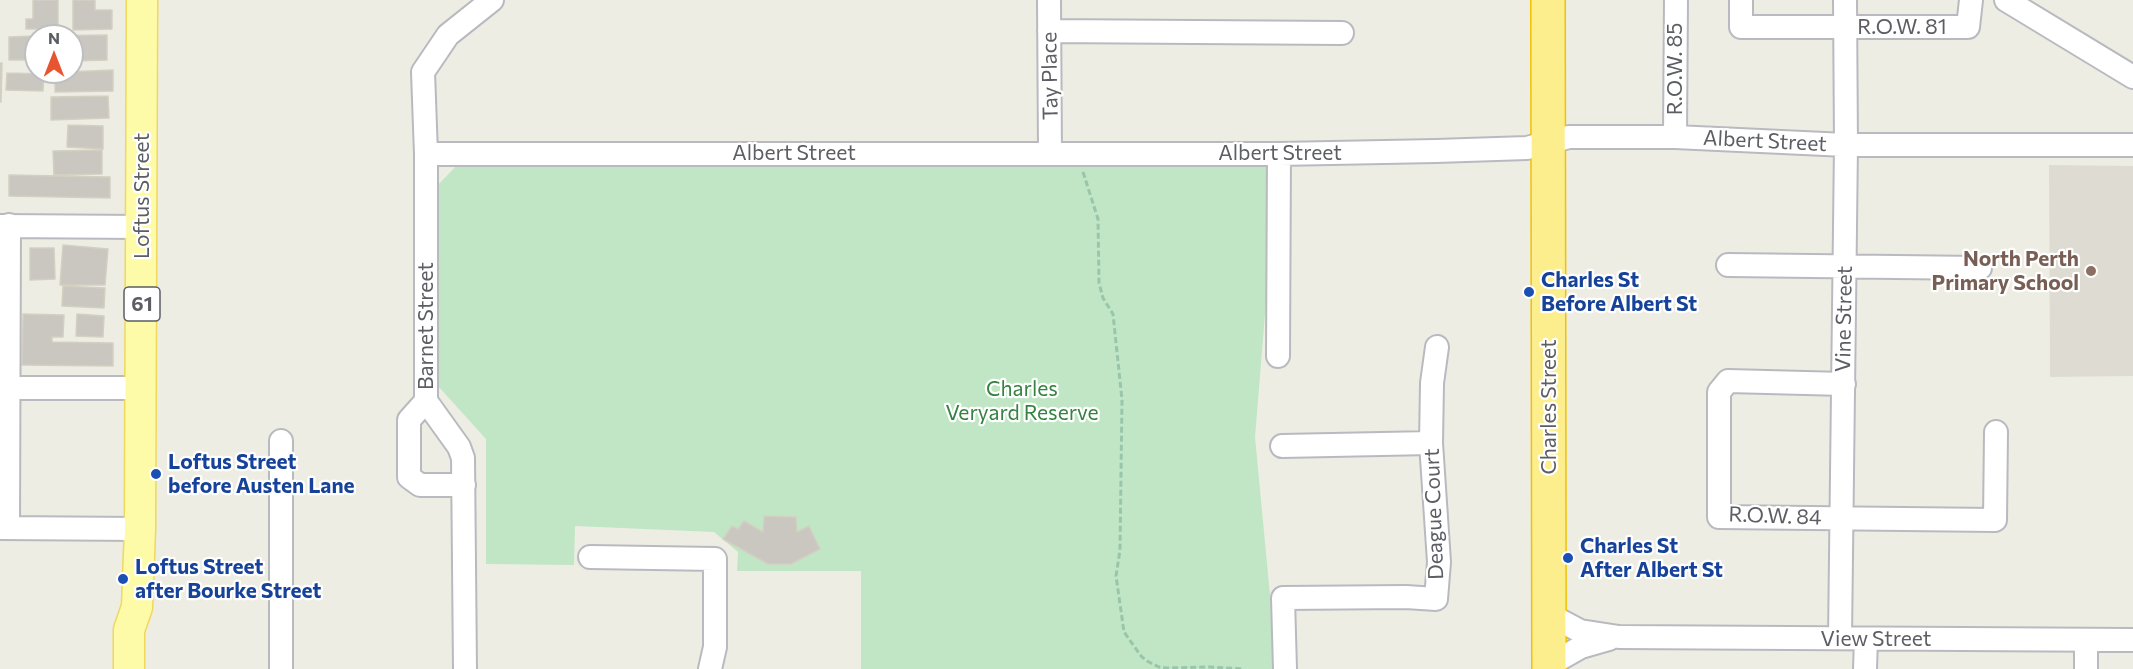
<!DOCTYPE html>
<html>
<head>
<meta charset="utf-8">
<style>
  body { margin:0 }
  #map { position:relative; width:2133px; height:669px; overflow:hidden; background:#eeede4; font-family:Commissioner,sans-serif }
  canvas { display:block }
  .north { position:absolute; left:24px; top:24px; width:60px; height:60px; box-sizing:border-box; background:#fff; border:2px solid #bebfc1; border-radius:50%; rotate:0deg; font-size:16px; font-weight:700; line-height:24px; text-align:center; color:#5c5e64 }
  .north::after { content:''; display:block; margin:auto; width:21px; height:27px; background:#e85430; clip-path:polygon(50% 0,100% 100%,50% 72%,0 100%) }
</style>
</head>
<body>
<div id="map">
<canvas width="2133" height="669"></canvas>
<div class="north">N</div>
</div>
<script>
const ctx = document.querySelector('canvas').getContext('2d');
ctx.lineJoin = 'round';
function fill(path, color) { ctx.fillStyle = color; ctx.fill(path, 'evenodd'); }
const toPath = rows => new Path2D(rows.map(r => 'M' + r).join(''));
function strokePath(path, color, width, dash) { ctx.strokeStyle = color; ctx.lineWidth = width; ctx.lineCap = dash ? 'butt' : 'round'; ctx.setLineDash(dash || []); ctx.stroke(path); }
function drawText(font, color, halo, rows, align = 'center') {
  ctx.font = font + ' Commissioner,sans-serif'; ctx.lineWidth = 4.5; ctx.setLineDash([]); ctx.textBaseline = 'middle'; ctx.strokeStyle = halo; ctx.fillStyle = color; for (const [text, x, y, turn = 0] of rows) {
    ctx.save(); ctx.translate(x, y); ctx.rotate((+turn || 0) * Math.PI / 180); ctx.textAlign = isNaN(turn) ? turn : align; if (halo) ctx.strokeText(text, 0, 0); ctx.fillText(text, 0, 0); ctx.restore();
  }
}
fill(toPath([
  [2049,165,2133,166,2133,376,2050,377]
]), '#dedcd2');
fill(toPath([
  [460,162,1277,167,1255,437,1277,669,861,669,861,571,737,571,738,552,714,532,575,526,574,565,486,564,486,439,438,386,436,187]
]), '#c0e6c5');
const building = toPath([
  [33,0,58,0,58,29,26,29,26,19,33,19,33,0],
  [73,0,95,0,95,10,112,10,112,29,73,30,73,0],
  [107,35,107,60,72,61,72,36,40,36,107,35],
  [36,36,36,60,9,60,9,37,36,36],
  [0,63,2,63,1,102,0,102,0,63],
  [113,70,113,91,55,92,55,77,67,77,67,72,113,70],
  [7,73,44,74,43,91,6,90,7,73],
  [108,96,109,118,51,120,51,97,108,96],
  [68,125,103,126,103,149,67,147,68,125],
  [102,150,102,174,54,175,53,151,102,150],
  [9,175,110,177,110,198,9,196,9,175],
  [63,245,108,249,105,285,60,285,63,245],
  [30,248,54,248,55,279,30,280,30,248],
  [63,286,105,288,104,308,62,306,63,286],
  [23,314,64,315,63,337,52,337,52,342,113,343,113,366,22,365,23,314],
  [77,314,104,316,103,337,76,336,77,314],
  [764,516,796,517,797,532,809,526,820,549,791,564,768,564,723,539,732,526,738,529,744,521,763,532,764,516]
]);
fill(building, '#cac7c1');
strokePath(building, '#d3d0c2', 1.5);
const minor = toPath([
  [1049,0,1050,153],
  [1741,0,1741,27,1968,27,1971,0],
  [2006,0,2133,77],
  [1049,31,1342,33],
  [1675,137,1676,0],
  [426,154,1279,154,1436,151,1527,148,1569,137,1675,137,1846,145,2133,145],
  [0,226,142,227],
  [1728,265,1980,268],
  [1278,356,1279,154],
  [1844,384,1728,381,1719,392,1719,517,1995,520,1996,432],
  [0,388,141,388],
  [426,401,409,420,409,477,420,485,464,485],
  [281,441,281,669],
  [1282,446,1431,443],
  [0,528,140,529],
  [8,528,9,225],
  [590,557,715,559,715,647,710,669],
  [1548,614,1580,631,1619,637,2133,640],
  [1840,638,1846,145,1845,0],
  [1549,665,1581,647,1609,639],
  [465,669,463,458,459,447,426,401,426,154,423,72,448,35,492,0],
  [1285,669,1283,598,1406,597,1436,599,1439,562,1431,443,1432,383,1437,347],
  [1865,669,1866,639],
  [2086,669,2086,640]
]);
const major = toPath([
  [129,669,129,630,137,607,140,529,142,0]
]);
const highway = toPath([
  [1548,0,1549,669]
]);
strokePath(minor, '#b9bac0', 26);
strokePath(major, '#f0d85b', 33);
strokePath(highway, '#f0c202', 36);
strokePath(toPath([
  [1083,172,1098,219,1099,283,1103,298,1113,314,1122,400,1120,550,1116,576,1124,632,1141,656,1147,661,1159,667,1166,668,1209,667,1244,669]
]), '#99c6ab', 3, [6, 3]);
strokePath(minor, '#fff', 22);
strokePath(major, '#fefba8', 30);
strokePath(highway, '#fced8d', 33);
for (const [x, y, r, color] of [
  [2091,271,6,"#8d6e63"],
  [1529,292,6,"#1a4fb4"],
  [156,474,6,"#1a4fb4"],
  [1568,558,6,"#1a4fb4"],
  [123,579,6,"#1a4fb4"]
]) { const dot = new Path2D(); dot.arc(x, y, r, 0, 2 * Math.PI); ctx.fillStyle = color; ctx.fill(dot); strokePath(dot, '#fff', 2); }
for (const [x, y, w] of [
  [142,304,36]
]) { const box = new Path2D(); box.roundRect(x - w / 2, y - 17, w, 34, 4.5); ctx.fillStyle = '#fff'; ctx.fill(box); strokePath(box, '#5c5e64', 1.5); }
drawText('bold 20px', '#5c5e64', null, [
  ["61",142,304]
]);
drawText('21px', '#5c5e64', '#fff', [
  ["R.O.W. 81",1902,27],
  ["R.O.W. 85",1675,69,-90],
  ["Tay Place",1050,76,-91],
  ["Albert Street",1765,141,3],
  ["Albert Street",794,153],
  ["Albert Street",1280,153],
  ["Loftus Street",142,196,-90],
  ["Vine Street",1844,319,-89],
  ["Barnet Street",426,326,-90],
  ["Charles Street",1549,407,-90],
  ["Deague Court",1434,514,-92],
  ["R.O.W. 84",1775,516,2],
  ["View Street",1876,639]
]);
drawText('bold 21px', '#785e54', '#fff', [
  ["North Perth",2079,259],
  ["Primary School",2079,283]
], 'right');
drawText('bold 21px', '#164399', '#fff', [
  ["Charles St",1541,280],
  ["Before Albert St",1541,304],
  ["Loftus Street",168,462],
  ["before Austen Lane",168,486],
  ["Charles St",1580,546],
  ["After Albert St",1580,570],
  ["Loftus Street",135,567],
  ["after Bourke Street",135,591]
], 'left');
drawText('21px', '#358241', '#fff', [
  ["Charles",1022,389],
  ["Veryard Reserve",1022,413]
]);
</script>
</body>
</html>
